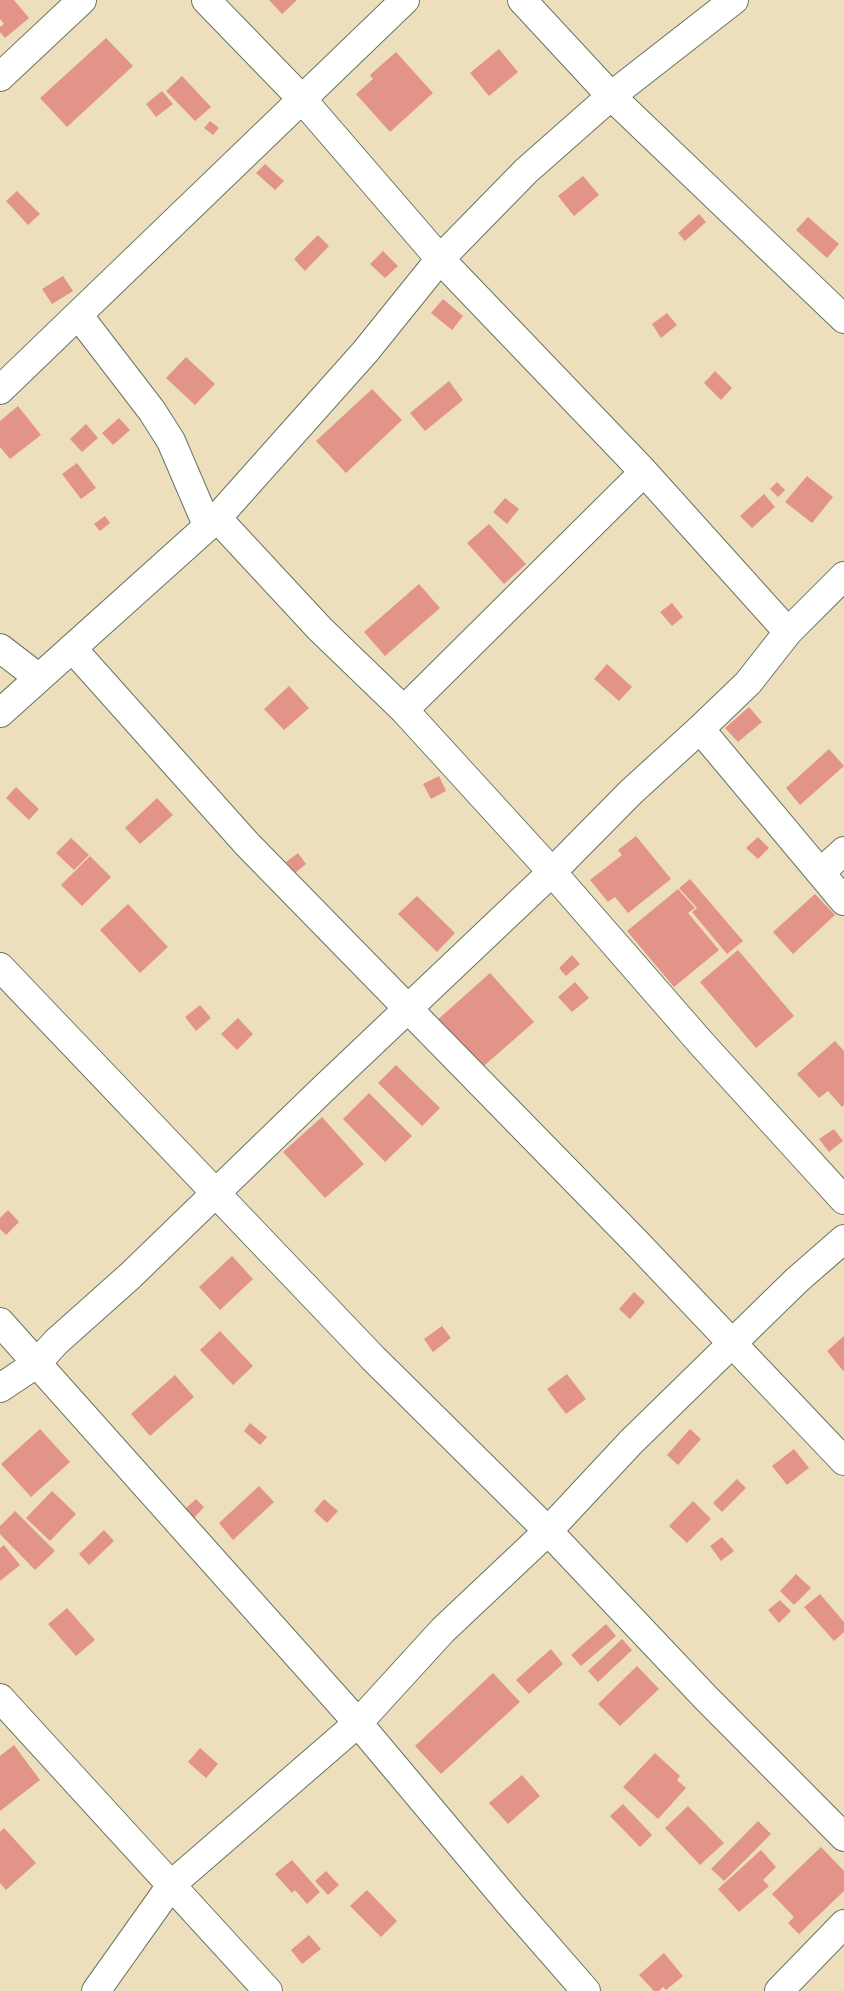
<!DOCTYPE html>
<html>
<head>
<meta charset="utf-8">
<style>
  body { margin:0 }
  canvas { display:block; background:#eddebc }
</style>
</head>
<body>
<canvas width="844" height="1991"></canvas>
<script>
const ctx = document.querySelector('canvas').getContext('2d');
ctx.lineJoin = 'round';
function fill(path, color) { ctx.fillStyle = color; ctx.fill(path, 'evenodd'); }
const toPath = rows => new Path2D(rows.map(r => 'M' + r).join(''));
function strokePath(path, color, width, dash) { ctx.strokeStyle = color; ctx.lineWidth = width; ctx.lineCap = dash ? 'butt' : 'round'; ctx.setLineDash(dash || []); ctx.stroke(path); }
fill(toPath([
  [0,0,14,0,29,18,5,38,0,32,0,27,4,24,0,19],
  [269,0,297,0,282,14],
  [106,38,133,66,67,127,40,98],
  [499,49,518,72,489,96,470,73],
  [396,52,433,93,390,132,356,94,373,79,370,75],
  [182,76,211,107,195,121,166,91],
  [162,91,173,104,156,117,146,104],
  [210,121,219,128,213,135,204,128],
  [265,164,284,181,275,190,256,173],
  [583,176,599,195,574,216,558,196],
  [17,191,40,214,28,225,6,201],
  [699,214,706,222,685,241,678,233],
  [808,217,839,244,827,258,796,230],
  [318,235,329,246,305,271,294,259],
  [383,251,398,266,385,278,370,264],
  [63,276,73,291,52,304,42,289],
  [443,299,463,316,452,330,431,313],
  [667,313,677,325,661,338,652,324],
  [186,357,215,384,195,405,166,378],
  [715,371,732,388,721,400,704,383],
  [449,381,463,400,425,431,410,413],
  [372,389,402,420,346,473,316,441],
  [18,406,41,435,10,459,0,447,0,421],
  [119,418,130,430,113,445,102,433],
  [86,424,98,438,82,452,70,439],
  [77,463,96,488,81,499,62,474],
  [807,476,833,497,812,523,785,502],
  [777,482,785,490,778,497,770,489],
  [764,494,775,507,752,528,740,516],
  [505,498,519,509,507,524,493,512],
  [105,516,110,523,100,531,94,524],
  [489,524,526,564,504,584,467,543],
  [419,584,440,608,385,656,364,632],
  [672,603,683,617,672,626,660,612],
  [607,664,632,687,619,701,594,679],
  [289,686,309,708,284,730,264,709],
  [749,707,762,722,738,742,725,728],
  [829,749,844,766,800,805,786,788],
  [439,776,446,791,431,799,423,784],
  [16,787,39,809,29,820,6,798],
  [157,798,173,815,140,844,125,828],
  [636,836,671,879,628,913,615,897,608,902,590,880,622,855,618,850],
  [758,837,769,848,758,859,746,848],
  [71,838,89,855,74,870,56,853],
  [298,853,306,864,295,873,286,862],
  [90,856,111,877,82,906,61,885],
  [690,879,743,941,727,954,692,912,697,908,679,888],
  [678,889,695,908,688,913,719,950,674,987,627,931],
  [815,894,835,915,793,954,773,932],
  [417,896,455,933,437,952,398,914],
  [128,904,168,947,140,973,100,930],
  [738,950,794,1016,756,1048,700,982],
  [572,955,580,964,566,976,559,968],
  [490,973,534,1022,477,1072,434,1023],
  [575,982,589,998,572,1012,558,997],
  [200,1005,211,1018,196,1031,185,1017],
  [238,1018,253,1034,237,1050,221,1034],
  [835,1041,844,1051,844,1105,842,1107,828,1091,819,1098,797,1074],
  [396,1065,440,1108,422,1126,378,1083],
  [369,1093,412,1136,385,1162,343,1119],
  [322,1117,364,1164,325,1198,283,1152],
  [834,1129,843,1141,829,1152,819,1139],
  [8,1210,19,1222,6,1235,0,1229,0,1218],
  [232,1256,253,1279,220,1310,199,1287],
  [634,1292,645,1302,630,1319,619,1309],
  [442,1326,451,1338,433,1352,424,1339],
  [220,1331,253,1366,233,1385,200,1350],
  [844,1336,844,1372,827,1351],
  [567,1374,586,1399,566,1414,547,1389],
  [175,1375,194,1397,150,1436,131,1414],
  [250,1423,267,1437,260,1445,244,1431],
  [40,1429,70,1462,31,1497,1,1464],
  [690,1429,701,1439,678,1465,667,1455],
  [794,1449,809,1468,787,1485,772,1466],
  [737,1479,746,1488,722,1512,713,1503],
  [259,1486,274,1502,233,1540,219,1523],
  [52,1491,76,1514,50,1541,26,1518],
  [196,1499,204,1507,194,1518,185,1509],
  [324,1499,338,1511,327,1523,314,1511],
  [693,1501,711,1519,687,1543,669,1526],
  [15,1511,55,1551,35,1570,0,1534,0,1526],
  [104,1530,114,1541,89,1565,79,1554],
  [722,1537,734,1551,721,1561,710,1546],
  [4,1545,20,1565,0,1581,0,1548],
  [796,1574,811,1588,794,1605,780,1591],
  [820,1594,844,1622,844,1632,834,1641,804,1607],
  [780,1600,791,1611,779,1623,768,1610],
  [67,1608,95,1640,76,1656,48,1624],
  [606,1624,616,1636,581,1666,571,1655],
  [622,1639,632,1650,598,1682,588,1671],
  [551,1649,563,1664,529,1694,516,1680],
  [637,1666,659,1689,620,1726,598,1704],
  [493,1673,520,1702,441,1774,415,1746],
  [14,1745,40,1780,0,1811,0,1756],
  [200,1748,218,1764,206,1778,188,1762],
  [655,1753,680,1776,677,1780,686,1788,658,1819,623,1787],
  [522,1775,540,1796,508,1824,489,1803],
  [623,1804,652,1835,640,1847,610,1816],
  [688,1806,724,1843,700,1865,665,1828],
  [758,1821,771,1834,724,1881,711,1869],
  [4,1828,36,1863,6,1890,0,1883,0,1832],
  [821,1847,844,1871,844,1891,799,1934,788,1923,794,1917,772,1894],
  [761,1850,776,1867,763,1880,769,1886,739,1912,718,1889],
  [292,1860,320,1892,307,1904,295,1890,292,1893,275,1874],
  [326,1871,339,1885,328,1895,315,1881],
  [367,1890,397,1921,381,1937,350,1906],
  [309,1935,321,1949,302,1964,291,1950],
  [664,1953,683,1976,666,1990,663,1987,659,1991,654,1991,639,1975]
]), '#e39488');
const minor = toPath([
  [206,0,301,98,440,259,644,472,788,632],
  [522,0,611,96,844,319],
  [0,77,82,0],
  [79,316,152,411,171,441,207,525],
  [0,390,405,0],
  [217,518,320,629,404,710,552,872,701,1043,844,1200],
  [0,648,39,678],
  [72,648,247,844,635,1241,844,1461],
  [404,710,644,472],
  [0,713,217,518,365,352,440,259,526,171,611,96,734,0],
  [700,729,844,901],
  [821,872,844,851],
  [0,967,373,1358,548,1531,706,1698,844,1837],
  [0,1322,358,1723,510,1904,586,1991],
  [0,1388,36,1364,56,1342,130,1276,320,1092,552,872,631,792,700,729,748,683,788,632,844,576],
  [0,1698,268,1991],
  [96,1991,172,1884,358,1723,443,1630,548,1531,631,1442,797,1280,844,1239],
  [779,1991,844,1924]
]);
strokePath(minor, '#677564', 30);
strokePath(minor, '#fff', 28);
</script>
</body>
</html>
